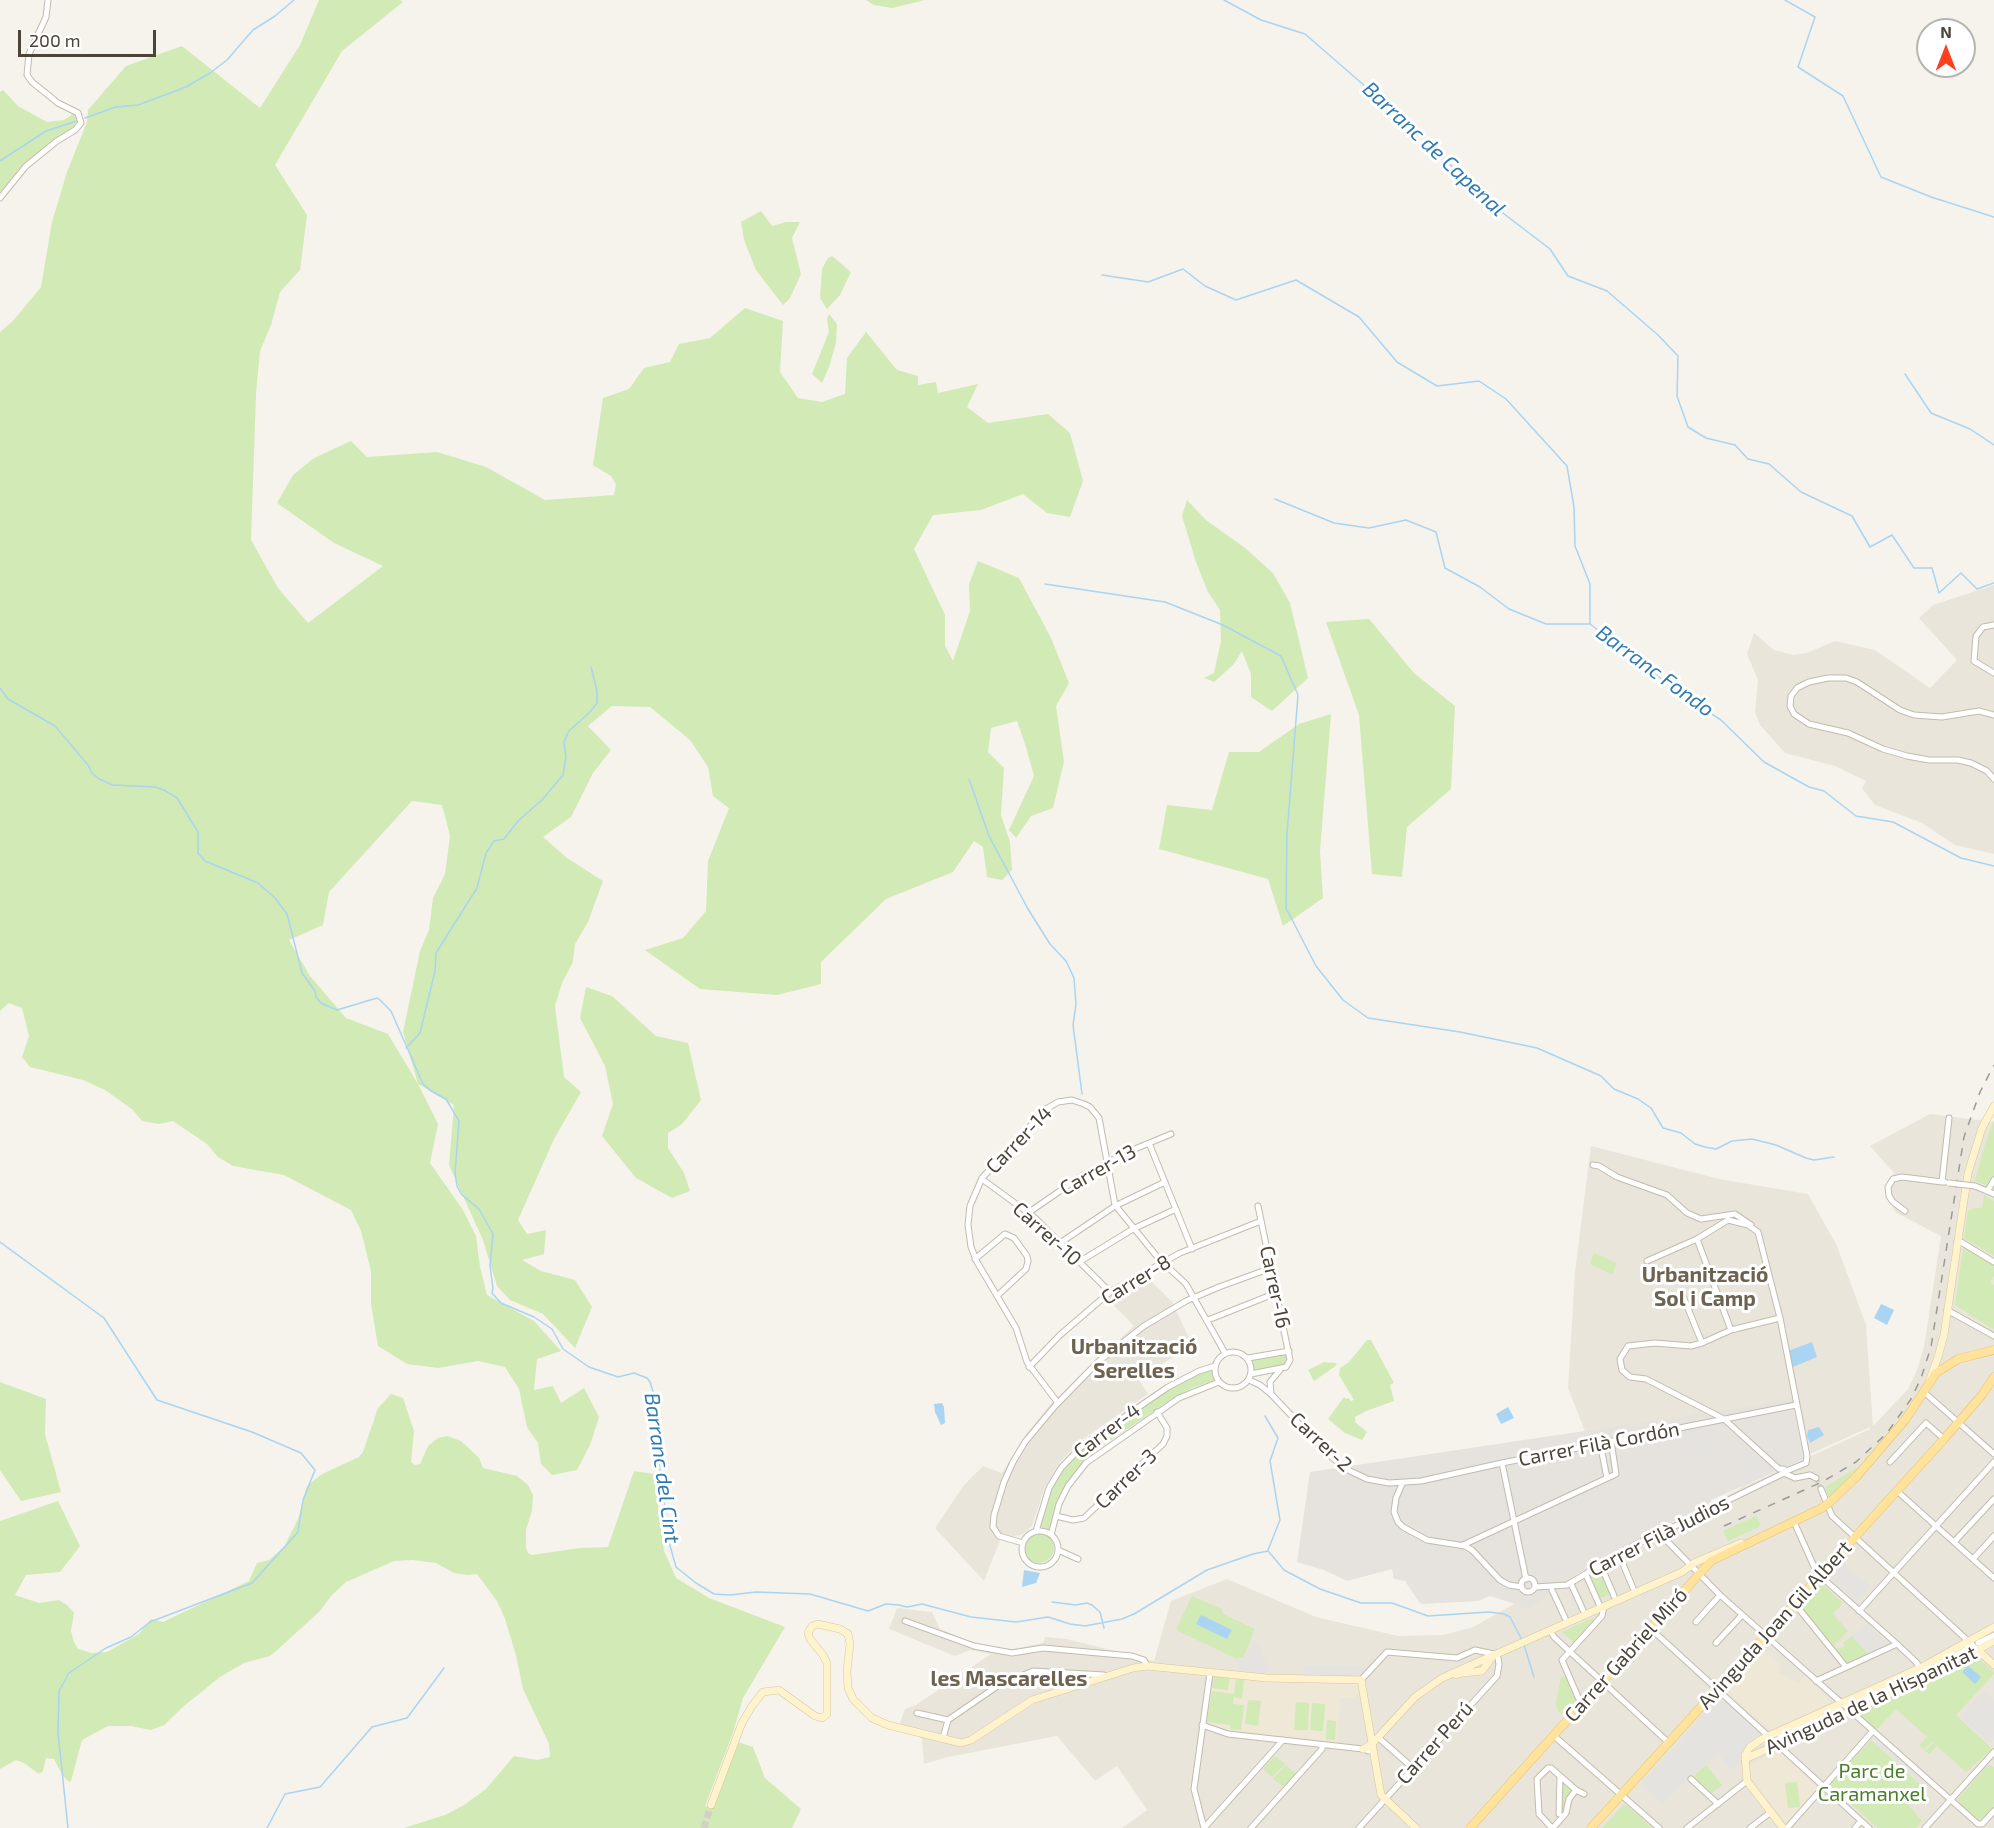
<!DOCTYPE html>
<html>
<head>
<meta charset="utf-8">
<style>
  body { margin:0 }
  #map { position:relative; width:1994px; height:1828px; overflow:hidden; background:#f6f3ec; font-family:"Exo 2",sans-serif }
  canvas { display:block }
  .north { position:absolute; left:1916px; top:18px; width:60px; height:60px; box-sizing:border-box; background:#fff; border:2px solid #b7b4b0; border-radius:50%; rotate:0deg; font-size:16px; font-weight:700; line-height:24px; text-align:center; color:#4b4439 }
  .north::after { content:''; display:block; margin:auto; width:21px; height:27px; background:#fc3f1d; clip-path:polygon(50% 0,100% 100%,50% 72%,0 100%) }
  .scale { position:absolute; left:18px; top:30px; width:138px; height:27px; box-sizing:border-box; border:3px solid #4b4439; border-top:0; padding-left:8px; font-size:18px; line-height:21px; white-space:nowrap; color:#4b4439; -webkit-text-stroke:4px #fff; paint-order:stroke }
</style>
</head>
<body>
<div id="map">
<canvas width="1994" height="1828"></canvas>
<div class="north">N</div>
<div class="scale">200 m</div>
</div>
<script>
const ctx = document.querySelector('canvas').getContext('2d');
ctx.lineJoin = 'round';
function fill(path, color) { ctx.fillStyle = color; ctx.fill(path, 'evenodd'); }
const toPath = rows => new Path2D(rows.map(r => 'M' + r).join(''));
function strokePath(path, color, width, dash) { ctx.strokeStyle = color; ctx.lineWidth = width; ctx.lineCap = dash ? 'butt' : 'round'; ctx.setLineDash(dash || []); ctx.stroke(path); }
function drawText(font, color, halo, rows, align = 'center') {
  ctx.font = font + ' "Exo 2",sans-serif'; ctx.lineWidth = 6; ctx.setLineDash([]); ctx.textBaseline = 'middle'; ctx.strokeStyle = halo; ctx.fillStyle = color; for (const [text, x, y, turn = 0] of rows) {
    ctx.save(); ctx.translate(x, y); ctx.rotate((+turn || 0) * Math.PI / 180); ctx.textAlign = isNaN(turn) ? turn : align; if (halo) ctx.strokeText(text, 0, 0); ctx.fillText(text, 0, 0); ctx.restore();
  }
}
fill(toPath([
  [1994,585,1994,854,1955,845,1922,823,1875,805,1862,788,1866,781,1835,766,1785,753,1760,725,1755,712,1758,680,1747,654,1754,633,1774,650,1793,655,1807,653,1835,641,1875,650,1930,688,1957,660,1919,618,1933,605],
  [1930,1114,1994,1122,1994,1828,1122,1828,1147,1810,1117,1766,1095,1781,1057,1736,948,1757,924,1764,922,1739,900,1723,905,1709,916,1705,991,1654,970,1650,955,1656,889,1629,897,1608,932,1612,940,1629,982,1646,1013,1649,1043,1643,1045,1637,1067,1639,1154,1661,1171,1601,1227,1579,1316,1617,1398,1636,1444,1635,1473,1627,1525,1598,1566,1582,1741,1488,1870,1429,1870,1427,1810,1454,1799,1402,1792,1402,1588,1439,1568,1388,1575,1272,1591,1146,1719,1179,1808,1194,1837,1246,1866,1325,1873,1426,1908,1389,1917,1370,1924,1347,1941,1236,1895,1212,1885,1191,1894,1173,1870,1146],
  [1144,1274,1172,1302,1192,1344,1139,1380,1148,1394,1083,1439,1060,1462,1045,1487,1032,1526,1022,1535,1012,1536,1003,1533,984,1581,935,1528,964,1485,983,1466,1002,1473,1027,1433,1049,1406,1078,1377,1134,1326,1107,1298]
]), '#eae5da');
fill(toPath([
  [1792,1400,1804,1459,1711,1500,1712,1504,1666,1525,1576,1575,1528,1610,1519,1605,1490,1596,1478,1601,1423,1604,1419,1602,1405,1581,1394,1579,1392,1569,1347,1581,1324,1570,1297,1562,1310,1472]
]), '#e6e2dd');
fill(toPath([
  [1763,1649,1780,1664,1779,1672,1798,1683,1805,1676,1831,1700,1831,1703,1771,1730,1769,1729,1729,1694,1727,1689],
  [1214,1675,1275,1681,1357,1683,1360,1693,1356,1698,1340,1698,1338,1743,1231,1731,1207,1722],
  [1778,1750,1817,1787,1817,1789,1787,1822,1785,1822,1751,1778,1750,1765]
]), '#efe8d6');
fill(toPath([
  [319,0,400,0,403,2,342,51,275,165,307,215,300,270,280,292,271,325,260,351,256,394,251,540,278,588,308,623,383,566,334,543,277,503,293,475,314,458,351,441,367,457,437,452,486,467,545,500,614,495,616,484,611,476,593,465,603,398,629,389,644,368,670,362,679,344,710,338,745,308,783,321,780,372,798,398,822,402,845,394,847,358,866,332,897,370,918,376,918,385,936,382,938,393,978,384,967,407,988,423,1048,414,1070,433,1083,481,1070,517,1047,513,1023,494,981,510,933,515,914,549,945,615,945,646,953,661,970,611,969,584,978,561,1019,578,1051,638,1069,683,1056,706,1064,762,1053,808,1031,816,1016,838,1009,830,1034,776,1026,747,1017,721,991,728,988,752,1004,768,1001,815,1010,842,1012,870,1002,880,987,877,983,847,974,841,953,872,886,899,821,962,821,984,777,995,700,989,645,950,683,938,706,911,708,861,729,808,713,796,708,767,690,740,650,707,612,706,588,726,611,750,593,773,571,817,543,837,567,858,603,881,588,922,575,944,573,962,562,983,555,1006,564,1077,581,1092,554,1139,518,1220,527,1234,546,1230,544,1254,522,1260,541,1271,575,1280,592,1307,575,1348,543,1314,510,1300,497,1286,483,1240,449,1165,454,1105,418,1084,438,1124,430,1163,463,1210,476,1236,480,1267,487,1295,534,1321,561,1351,537,1359,534,1390,553,1386,561,1403,584,1388,599,1417,590,1445,577,1470,552,1475,541,1464,538,1443,527,1427,519,1389,505,1367,478,1361,438,1368,407,1364,378,1346,371,1304,371,1271,361,1231,351,1210,284,1175,233,1166,218,1157,207,1144,173,1121,159,1124,142,1121,133,1110,105,1090,83,1080,30,1067,22,1057,29,1036,22,1008,9,1003,0,1011,0,332,13,321,41,287,52,222,67,172,87,122,88,110,126,66,182,46,260,108,300,45],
  [412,801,442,805,450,836,445,874,433,898,429,930,420,951,403,1032,418,1084,388,1034,346,1018,310,976,289,940,323,925,329,892],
  [866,0,925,0,892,8,874,5],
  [3,90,18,106,47,122,64,120,73,114,78,119,74,126,23,164,0,193,0,92],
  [761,211,772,226,786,222,800,222,792,238,801,274,790,298,783,305,756,270,744,240,741,222],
  [832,256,851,272,840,295,827,309,820,298,822,269,828,258],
  [829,314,837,324,836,343,829,367,822,383,812,374,829,332,827,319],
  [1187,500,1206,520,1245,548,1273,573,1290,603,1308,678,1272,711,1251,697,1251,674,1242,651,1233,665,1214,682,1204,678,1214,673,1221,641,1220,610,1208,592,1196,562,1182,516],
  [1369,619,1414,673,1455,706,1451,789,1407,827,1402,877,1372,874,1359,715,1326,622],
  [1331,714,1320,851,1323,898,1283,926,1268,879,1159,849,1167,805,1212,810,1229,752,1259,752,1299,724],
  [586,987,612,996,656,1036,688,1043,701,1100,682,1124,668,1133,668,1148,684,1173,690,1191,672,1198,636,1178,602,1136,613,1104,605,1066,580,1018],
  [1994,1120,1994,1175,1988,1186,1975,1181,1985,1144],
  [1984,1195,1994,1201,1994,1256,1964,1238,1968,1211,1975,1208,1982,1208],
  [1965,1248,1994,1265,1994,1276,1990,1282,1994,1285,1994,1330,1955,1305,1963,1249],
  [1594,1253,1617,1263,1612,1274,1590,1264],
  [1367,1340,1371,1340,1394,1383,1390,1385,1394,1401,1366,1411,1355,1417,1355,1422,1367,1432,1362,1440,1345,1433,1328,1419,1344,1397,1346,1399,1349,1398,1351,1401,1354,1400,1339,1375,1340,1368,1349,1362],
  [1287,1354,1285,1366,1255,1372,1253,1360],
  [1324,1362,1336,1363,1337,1365,1314,1381,1308,1370],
  [1213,1369,1215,1380,1192,1388,1170,1400,1098,1449,1085,1461,1063,1490,1051,1530,1039,1527,1051,1490,1063,1469,1088,1442,1145,1402,1189,1378],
  [0,1382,46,1399,45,1434,61,1492,21,1501,0,1470],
  [391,1394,403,1398,414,1431,411,1462,415,1465,420,1464,428,1446,438,1438,447,1436,461,1441,479,1458,483,1468,517,1476,528,1485,533,1495,532,1511,526,1530,526,1548,528,1553,532,1555,580,1548,608,1547,634,1471,654,1474,664,1551,676,1578,709,1598,785,1627,743,1698,733,1733,705,1806,711,1808,738,1742,753,1747,765,1778,801,1809,792,1828,404,1828,445,1815,464,1805,486,1789,514,1756,537,1760,550,1757,549,1744,523,1689,516,1655,505,1619,497,1601,477,1574,467,1575,454,1573,436,1563,412,1560,394,1561,346,1582,331,1596,320,1611,275,1652,270,1656,244,1663,220,1677,184,1706,164,1725,151,1730,131,1726,108,1726,82,1740,71,1781,69,1782,63,1776,54,1759,46,1758,43,1771,39,1774,24,1763,16,1760,0,1769,0,1521,58,1501,80,1546,60,1572,26,1575,15,1595,39,1603,59,1600,67,1605,74,1613,71,1631,74,1642,78,1649,92,1653,107,1652,139,1634,151,1619,163,1622,249,1581,257,1563,269,1560,284,1547,298,1519,307,1486,322,1474,359,1457,363,1452,378,1408],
  [1858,1467,1839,1488,1829,1497,1825,1487],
  [1756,1516,1761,1526,1728,1541,1723,1531],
  '1024 1548a15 15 0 1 1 30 0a15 15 0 1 1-30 0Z',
  [1601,1570,1611,1594,1598,1599,1588,1577],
  [1822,1584,1843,1603,1833,1614,1848,1631,1834,1645,1837,1649,1840,1647,1842,1648,1845,1646,1843,1643,1852,1636,1869,1655,1849,1664,1846,1663,1801,1608],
  [1192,1596,1222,1609,1223,1614,1255,1629,1243,1658,1240,1657,1237,1659,1178,1631,1177,1627],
  [1593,1618,1594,1621,1574,1643,1562,1632],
  [1976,1656,1994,1672,1994,1674,1956,1715,1992,1749,1966,1772,1937,1746,1929,1754,1925,1751,1933,1743,1932,1741,1924,1750,1919,1745,1927,1737,1896,1709,1876,1730,1860,1715,1861,1712,1901,1695],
  [1214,1675,1230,1677,1228,1690,1212,1688],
  [1565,1676,1577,1703,1565,1716,1558,1711,1556,1703,1561,1677],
  [1236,1679,1244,1680,1242,1699,1234,1697,1233,1704,1244,1705,1241,1730,1230,1729,1230,1725,1207,1722,1212,1691,1234,1694],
  [1248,1700,1261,1701,1258,1726,1245,1724],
  [1296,1702,1309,1703,1308,1730,1294,1730],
  [1312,1703,1325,1704,1323,1731,1310,1730],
  [1327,1720,1336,1721,1335,1740,1326,1740],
  [1871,1740,1923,1787,1901,1796,1922,1821,1916,1828,1878,1828,1830,1785],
  [1275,1756,1285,1764,1272,1777,1263,1769],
  [1286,1765,1296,1774,1284,1787,1273,1779],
  [1706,1765,1722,1785,1712,1793,1693,1776],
  [1991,1765,1994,1767,1994,1806,1982,1819,1978,1820,1959,1803,1958,1799,1987,1766],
  [1562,1782,1572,1791,1564,1811,1561,1813],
  [1797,1782,1800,1807,1788,1808,1785,1783],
  [1623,1805,1626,1805,1652,1828,1602,1828]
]), '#d2eab5');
fill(toPath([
  [1714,1426,1718,1449,1696,1459,1690,1445,1676,1449,1673,1434],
  [1751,1450,1771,1469,1772,1472,1741,1488,1734,1473,1737,1472,1734,1465],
  [1842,1562,1870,1586,1856,1601,1831,1578,1831,1574],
  [1866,1624,1890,1645,1869,1655,1852,1636],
  [1254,1641,1262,1648,1260,1652,1270,1671,1264,1673,1265,1675,1242,1673,1237,1664,1240,1657,1243,1658,1246,1656],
  [1307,1665,1369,1667,1358,1676,1303,1676,1305,1672,1303,1669],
  [1984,1690,1994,1700,1994,1739,1990,1743,1960,1716],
  [1723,1699,1761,1734,1760,1737,1743,1755,1742,1763,1731,1769,1719,1754,1693,1774,1663,1804,1641,1784,1718,1700],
  [1877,1739,1929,1786,1929,1790,1876,1743]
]), '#e5e3e0');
fill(toPath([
  [1881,1304,1894,1310,1887,1325,1874,1318],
  [1812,1342,1817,1357,1793,1367,1788,1351],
  [942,1403,944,1407,945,1423,941,1425,935,1412,934,1404],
  [1508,1407,1514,1418,1501,1424,1496,1414],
  [1819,1427,1824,1435,1810,1443,1807,1436,1808,1430],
  [1024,1570,1040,1573,1036,1583,1022,1587],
  [1201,1615,1232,1630,1227,1639,1196,1624],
  [1968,1666,1981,1677,1975,1684,1962,1672]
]), '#a9d4f2');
strokePath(toPath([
  [1224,0,1261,20,1305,34,1427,140,1478,194,1550,249,1568,276,1607,291,1658,335,1678,356,1677,396,1688,427,1706,438,1735,445,1748,459,1769,464,1801,492,1852,516,1870,547,1892,535,1914,568,1932,568,1939,593,1961,573,1977,589,1994,583],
  [1785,0,1815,17,1798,67,1843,96,1881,177,1931,197,1994,217],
  [85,118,116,107,138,105,186,87,210,73,227,60,253,30,275,16,294,0],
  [0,161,46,131,77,121],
  [1102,275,1148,282,1183,269,1205,286,1236,300,1296,280,1359,317,1397,362,1437,386,1479,381,1506,399,1567,466,1574,507,1575,546,1590,584,1590,624,1681,694,1721,720,1764,762,1809,787,1824,791,1856,816,1893,822,1961,858,1994,866],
  [1905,374,1931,413,1970,429,1994,445],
  [1275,499,1334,523,1369,528,1406,520,1436,532,1445,568,1480,587,1509,609,1546,624,1590,624],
  [1045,584,1165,602,1223,625,1281,656,1298,695,1287,834,1286,908,1316,966,1343,1000,1368,1018,1460,1032,1537,1048,1601,1076,1614,1089,1638,1099,1651,1108,1663,1128,1681,1133,1695,1144,1705,1147,1716,1149,1732,1141,1752,1139,1776,1145,1806,1158,1814,1160,1834,1157],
  [0,688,8,699,55,726,88,765,92,773,99,779,113,785,155,787,164,790,177,798,198,832,198,853,205,861,258,883,275,898,287,914,302,973,315,991,316,997,321,1003,337,1010,377,998,380,1000,391,1011,423,1084,431,1091,446,1099,459,1121,455,1173,457,1186,462,1195,479,1209,493,1234,490,1266,493,1288,492,1293,501,1303,534,1317,552,1329,563,1349,589,1367,618,1377,634,1373,647,1378,650,1382,659,1410,658,1454,669,1542,676,1567,696,1583,714,1594,730,1595,756,1592,810,1594,868,1611,886,1604,899,1605,907,1607,922,1604,971,1617,1016,1622,1048,1617,1070,1624,1085,1626,1122,1619,1134,1614,1207,1570,1253,1554,1268,1551],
  [969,779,989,836,1028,909,1050,944,1066,961,1074,978,1076,1004,1073,1025,1082,1094],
  [406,1048,420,1033,435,971,436,953,477,888,486,853,494,841,504,839,519,820,542,800,563,775,566,757,564,742,569,731,590,712,597,703,597,691,591,667],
  [0,1242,104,1318,157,1400,252,1432,301,1453,315,1470,303,1500,298,1532,252,1583,150,1622,131,1637,106,1648,69,1673,59,1691,58,1732,68,1828],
  [1265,1416,1278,1438,1270,1461,1280,1520,1268,1550],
  [1269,1552,1284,1570,1320,1589,1361,1603,1392,1603,1428,1616,1489,1612,1504,1614,1510,1617,1522,1640],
  [1052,1602,1076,1605,1087,1603,1092,1605,1100,1612,1104,1628],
  [1524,1645,1534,1677],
  [267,1828,285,1794,320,1787,372,1727,407,1718,444,1668]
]), '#a9d4f2', 1.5);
strokePath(toPath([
  [1816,1478,1821,1489]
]), '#d4d0c8', 5, [5, 2.5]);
strokePath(toPath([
  [704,1828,711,1805]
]), '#d4d0c8', 7, [7, 3.5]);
const street = toPath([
  [0,198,26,166,57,141,75,130,81,123,78,113,58,103,32,82,27,75,29,54,46,17,48,0],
  [1994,625,1983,627,1976,636,1974,661,1994,673],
  [1994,715,1979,711,1942,717,1914,715,1900,710,1857,682,1846,678,1828,678,1809,682,1797,688,1791,696,1790,706,1794,714,1809,724,1848,733,1883,749,1907,756,1929,760,1958,760,1971,763,1987,771,1994,779],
  [1149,1143,1192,1249],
  [1593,1165,1599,1166,1617,1177,1667,1195,1687,1213,1701,1219,1735,1214,1751,1225],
  [982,1179,1034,1217,1110,1292],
  [1945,1182,1942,1182,1949,1118],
  [1975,1186,1994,1194],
  [1988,1190,1994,1180],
  [1905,1211,1893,1202,1889,1196,1888,1187,1893,1179,1902,1177,1942,1182],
  [1028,1213,1083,1175,1130,1151,1171,1134],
  [1697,1239,1731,1330],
  [1957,1241,1961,1242,1994,1262],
  [1060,1243,1115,1206,1165,1182],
  [975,1259,1005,1234,1014,1238,1027,1256,1028,1261,1026,1269,997,1296],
  [1647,1261,1697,1239,1728,1220,1748,1225,1758,1232,1780,1318,1807,1456,1806,1463,1784,1472],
  [1079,1262,1133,1229,1176,1209],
  [1683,1296,1702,1343],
  [1947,1310,1994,1336],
  [1780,1318,1731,1330,1702,1343,1691,1346,1655,1343,1628,1346,1620,1359,1622,1370,1630,1377,1646,1379,1724,1419,1779,1469,1784,1469,1784,1473,1795,1478,1810,1475,1816,1478],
  [1208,1320,1276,1293],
  '1215 1370a18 18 0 1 1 36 0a18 18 0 1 1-36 0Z',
  [1248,1358,1289,1351],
  [1029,1367,1060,1335,1110,1292,1180,1253,1261,1221],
  [1251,1374,1286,1367,1290,1360,1258,1206],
  [1249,1380,1260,1385,1271,1394,1327,1453,1346,1469,1367,1479,1389,1483,1421,1481,1502,1463,1796,1405],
  [1924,1392,1994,1454],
  [1271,1394,1270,1382,1280,1370],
  [1058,1403,1027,1362,1016,1328,977,1262,971,1247,968,1225,970,1206,982,1178,1046,1109,1058,1102,1072,1100,1084,1104,1090,1107,1099,1118,1115,1205,1159,1259,1186,1284,1225,1353],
  [1600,1443,1607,1478],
  [1890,1462,1926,1423,1944,1439],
  [1502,1463,1526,1579],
  [1402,1484,1396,1498,1394,1512,1398,1522,1403,1527,1427,1540,1465,1546,1472,1550,1500,1580,1509,1585,1522,1587],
  [1821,1489,1832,1516,1978,1650],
  [1897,1491,1994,1578],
  [1056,1516,1073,1520,1084,1518,1163,1444,1167,1436,1167,1428,1157,1412],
  [1794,1522,1817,1573,1897,1644,1916,1662,1920,1668],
  [1036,1531,1049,1488,1061,1468,1082,1446,1168,1387,1199,1371,1215,1366],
  '1022 1549a18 18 0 1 1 36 0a18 18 0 1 1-36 0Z',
  [1051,1535,1059,1504,1068,1486,1086,1463,1179,1398,1219,1382],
  [1661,1535,1720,1595,1978,1824,1982,1824,1994,1811],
  [1954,1542,1994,1499],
  [1023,1543,999,1536,993,1527,994,1515,1004,1482,1013,1462,1025,1442,1055,1406,1099,1361,1144,1326,1186,1301,1219,1287,1271,1268],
  [1463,1545,1616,1474,1611,1441],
  [1058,1550,1078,1559],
  [1620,1557,1633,1588],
  [1973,1559,1994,1536],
  [1602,1568,1614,1596],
  [1587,1577,1599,1604],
  '1521 1585a7 7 0 1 1 14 0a7 7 0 1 1-14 0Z',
  [1572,1586,1583,1610],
  [1535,1587,1567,1585,1638,1543,1661,1535,1671,1528,1784,1473],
  [1552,1590,1565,1618],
  [1795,1604,1846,1667],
  [1859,1611,1994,1462],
  [905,1621,974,1646,1012,1653,1043,1648,1132,1656,1144,1660,1147,1666],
  [1696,1622,1720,1595],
  [1650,1628,1869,1828],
  [1550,1630,1554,1637,1669,1743],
  [1716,1643,1742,1615],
  [1978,1643,1994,1635],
  [1361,1680,1387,1652,1457,1658,1475,1650,1494,1654],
  [1816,1681,1897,1644],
  [1581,1704,1562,1660,1602,1616,1604,1606],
  [1850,1706,1931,1669,1967,1649],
  [917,1713,948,1720,999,1685,1033,1671,1104,1675],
  [1202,1725,1228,1734,1363,1749,1368,1751,1372,1750],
  [1553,1735,1659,1828],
  [1780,1737,1841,1710],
  [943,1738,948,1720],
  [1381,1740,1413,1768],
  [1691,1779,1718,1804],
  [1559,1814,1560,1776],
  [1204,1828,1194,1789,1210,1673],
  [1204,1828,1283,1740],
  [1251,1828,1322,1749,1322,1745],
  [1359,1828,1497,1676,1499,1664,1497,1653],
  [1552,1828,1539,1814,1537,1779,1548,1768,1551,1768,1576,1790,1584,1794],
  [1553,1828,1566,1813,1569,1799,1576,1790],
  [1687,1828,1747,1781],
  [1750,1828,1771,1812],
  [1787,1828,1872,1732],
  [1855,1828,1861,1821],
  [1925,1828,1994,1752]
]);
const secondary = toPath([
  [1930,1379,1938,1357,1944,1335,1968,1173,1982,1128,1994,1106],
  [1978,1650,1994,1665],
  [1456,1675,1462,1673,1482,1671,1493,1656],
  [1363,1749,1371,1745,1415,1697,1442,1678,1682,1572,1694,1563,1741,1543],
  [1745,1759,1936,1673,1994,1641],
  [711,1805,742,1723,752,1706,763,1692,779,1690,815,1716,822,1718,827,1714,827,1663,823,1655,810,1639,808,1633,812,1626,818,1624,840,1629,848,1634,850,1644,847,1671,848,1688,853,1699,872,1718,888,1725,961,1743,971,1740,1032,1700,1133,1668,1147,1666,1267,1678,1361,1680,1381,1795,1416,1828],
  [1783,1828,1747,1781,1745,1755,1750,1747,1762,1739,1920,1668,1994,1627]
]);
const primary = toPath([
  [1830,1502,1857,1476,1905,1420,1936,1373,1958,1359,1994,1350],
  [1470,1828,1711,1561,1822,1508],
  [1591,1828,1944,1439,1982,1395,1994,1377]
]);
strokePath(street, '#c2bbae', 7);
strokePath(secondary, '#d6c79b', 8);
strokePath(primary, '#e6c16a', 9);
strokePath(street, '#fff', 5);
strokePath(secondary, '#fff3cd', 7);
strokePath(primary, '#ffe39c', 8);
strokePath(toPath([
  [1724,1526,1822,1482,1856,1462,1887,1433,1911,1399,1921,1378,1931,1347,1964,1137,1980,1092,1994,1065]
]), '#9a9a9a', 1.5, [8, 8]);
const streetBridge = toPath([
  [1949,1183,1975,1186]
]);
const primaryBridge = toPath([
  [1822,1508,1830,1502]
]);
strokePath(streetBridge, '#c2bbae', 7, []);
strokePath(primaryBridge, '#e6c16a', 9, []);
strokePath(streetBridge, '#fff', 5);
strokePath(primaryBridge, '#ffe39c', 8);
drawText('20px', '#4b4439', '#fff', [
  ["Carrer-14",1019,1140,-46],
  ["Carrer-13",1098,1170,-29],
  ["Carrer-10",1047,1234,42],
  ["Carrer-8",1136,1280,-31],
  ["Carrer-16",1275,1287,78],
  ["Carrer-4",1107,1431,-37],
  ["Carrer-2",1321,1442,43],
  ["Carrer Filà Cordón",1599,1444,-11],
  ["Carrer-3",1126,1479,-44],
  ["Carrer Filà Judios",1659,1536,-27],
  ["Avinguda Joan Gil Albert",1775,1625,-48],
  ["Carrer Gabriel Miró",1626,1655,-48],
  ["Avinguda de la Hispanitat",1871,1700,-25],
  ["Carrer Perú",1435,1743,-48]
]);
drawText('20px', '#4a7f2a', '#fff', [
  ["Parc de",1872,1771],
  ["Caramanxel",1872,1794]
]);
drawText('italic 21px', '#2e7ab2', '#fff', [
  ["Barranc de Capenal",1434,149,43],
  ["Barranc Fondo",1655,671,36],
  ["Barranc del Cint",662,1468,82]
]);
drawText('bold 21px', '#6e6250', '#fff', [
  ["Urbanització",1705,1275],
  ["Sol i Camp",1705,1299],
  ["Urbanització",1134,1347],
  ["Serelles",1134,1371],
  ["les Mascarelles",1009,1679]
]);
</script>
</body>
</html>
